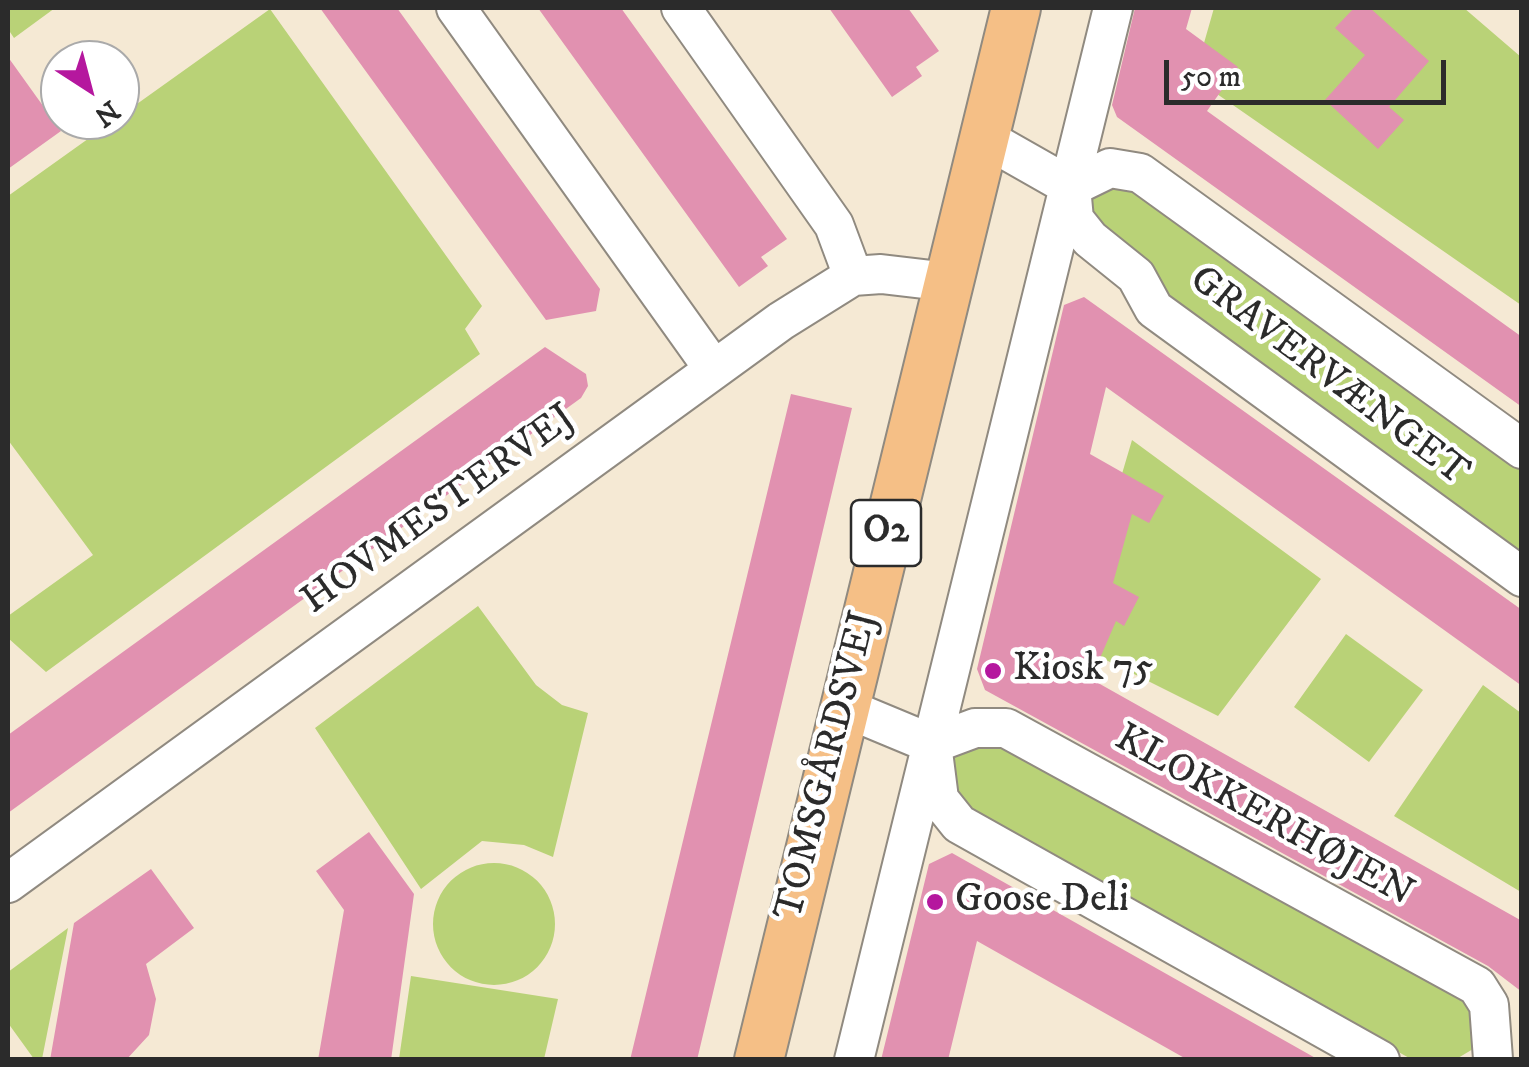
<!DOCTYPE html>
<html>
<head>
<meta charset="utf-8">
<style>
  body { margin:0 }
  #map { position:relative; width:1529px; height:1067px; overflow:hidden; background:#f5e9d4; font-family:"IM FELL DW Pica",serif }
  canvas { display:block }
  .frame { position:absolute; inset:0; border:10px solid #2b2b2b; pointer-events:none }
  .north { position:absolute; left:40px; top:40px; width:100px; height:100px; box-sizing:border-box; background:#fff; border:2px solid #aaa; border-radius:50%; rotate:144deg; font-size:28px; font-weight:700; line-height:40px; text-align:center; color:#2b2b2b }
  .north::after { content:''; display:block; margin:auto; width:35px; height:45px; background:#b5179e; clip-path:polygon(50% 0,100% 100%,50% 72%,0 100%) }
  .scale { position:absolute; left:1164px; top:60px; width:282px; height:45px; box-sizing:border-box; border:5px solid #2b2b2b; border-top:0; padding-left:12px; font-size:30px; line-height:35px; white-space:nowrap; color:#2b2b2b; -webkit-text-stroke:8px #fff; paint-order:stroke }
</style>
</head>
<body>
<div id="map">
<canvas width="1529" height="1067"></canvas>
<div class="frame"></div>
<div class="north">N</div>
<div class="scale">50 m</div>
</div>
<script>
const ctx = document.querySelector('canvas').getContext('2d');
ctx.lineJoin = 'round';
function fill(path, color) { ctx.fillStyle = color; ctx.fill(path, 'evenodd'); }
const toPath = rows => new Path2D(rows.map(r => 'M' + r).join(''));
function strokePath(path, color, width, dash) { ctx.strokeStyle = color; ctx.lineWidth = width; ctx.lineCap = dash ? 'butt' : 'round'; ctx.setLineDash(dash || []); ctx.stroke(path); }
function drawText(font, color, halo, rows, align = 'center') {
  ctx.font = font + ' "IM FELL DW Pica",serif'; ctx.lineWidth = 9; ctx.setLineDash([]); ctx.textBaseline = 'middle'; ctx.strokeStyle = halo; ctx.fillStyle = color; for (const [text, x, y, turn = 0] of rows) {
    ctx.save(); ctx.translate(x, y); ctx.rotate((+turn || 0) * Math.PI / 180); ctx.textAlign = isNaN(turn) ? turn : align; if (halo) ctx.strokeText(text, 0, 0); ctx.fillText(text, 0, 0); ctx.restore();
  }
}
fill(toPath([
  [8,8,55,8,14,38,8,29],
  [1214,8,1464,8,1521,57,1521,305,1194,78],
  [270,9,482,306,465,329,480,354,46,672,8,638,8,616,93,555,8,440,8,196],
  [1118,188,1144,194,1521,465,1521,558,1172,304,1147,261,1097,220,1081,196],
  [1132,440,1321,579,1218,716,1072,643],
  [478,606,536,685,562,705,588,713,553,857,524,845,482,841,421,889,315,728],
  [1346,634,1423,690,1369,762,1294,707],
  [1483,685,1521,713,1521,892,1394,816],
  [978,747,1007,748,1449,991,1471,1008,1478,1046,1458,1058,1411,1059,973,815,958,794,948,756],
  '433 924a61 61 0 1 1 122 0a61 61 0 1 1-122 0Z',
  [68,928,42,1059,34,1059,8,1023,8,972],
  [411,976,558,999,544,1059,399,1059]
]), '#b9d277');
fill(toPath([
  [320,8,397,8,600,289,596,311,546,320],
  [538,8,621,8,787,239,761,257,768,266,739,287],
  [829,8,908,8,939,51,916,67,922,76,892,97],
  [1135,8,1192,8,1186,29,1238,67,1207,111,1522,337,1522,407,1117,117,1112,105],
  [1354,8,1370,8,1429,61,1389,107,1404,120,1378,149,1325,100,1365,55,1335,28],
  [8,57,61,131,8,169],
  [1084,297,1522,610,1522,686,1106,387,1090,454,1164,496,1149,523,1132,514,1113,583,1139,597,1124,626,1116,621,1091,679,1522,921,1522,992,1488,966,985,690,977,669,1064,305],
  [545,347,586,374,588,386,581,398,8,813,8,735],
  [791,394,852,408,697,1060,630,1060],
  [369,832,414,894,391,1060,318,1060,344,910,316,871],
  [952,853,1319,1060,1188,1060,977,941,948,1060,881,1060,929,864],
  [151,869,194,928,146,964,156,999,149,1035,126,1060,50,1060,74,923]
]), '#e191b0');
const minor = toPath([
  [456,8,713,368],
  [681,8,834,225,853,276],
  [983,137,1071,187,1074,219,1090,239,1136,276,1154,309,1522,577],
  [1071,187,1110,168,1140,173,1522,449],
  [843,707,932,744,939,799,959,824,1380,1060],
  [932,744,975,728,1006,728,1477,986,1489,1005,1493,1059],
  [8,883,781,321,853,276,881,274,949,282],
  [854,1060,1113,8]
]);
const major = toPath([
  [759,1060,1016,8]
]);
strokePath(minor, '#908a80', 42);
strokePath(major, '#908a80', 52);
strokePath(minor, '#fff', 38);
strokePath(major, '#f5bf86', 48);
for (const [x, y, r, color] of [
  [993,671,10,"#b5179e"],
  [935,902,10,"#b5179e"]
]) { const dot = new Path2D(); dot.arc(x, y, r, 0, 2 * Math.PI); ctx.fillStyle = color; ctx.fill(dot); strokePath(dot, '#fff', 4); }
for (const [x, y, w] of [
  [886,533,70]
]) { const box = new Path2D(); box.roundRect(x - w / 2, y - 33, w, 66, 8); ctx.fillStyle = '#fff'; ctx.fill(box); strokePath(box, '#2b2b2b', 2.5); }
drawText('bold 38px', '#2b2b2b', null, [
  ["O2",886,533]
]);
drawText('40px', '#2b2b2b', '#fff', [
  ["GRAVERVÆNGET",1328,378,37],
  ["HOVMESTERVEJ",440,511,-36],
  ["TOMSGÅRDSVEJ",829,766,-76],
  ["KLOKKERHØJEN",1263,818,29]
]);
drawText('40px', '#2b2b2b', '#fff', [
  ["Kiosk 75",1013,671],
  ["Goose Deli",955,902]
], 'left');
</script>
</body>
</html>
